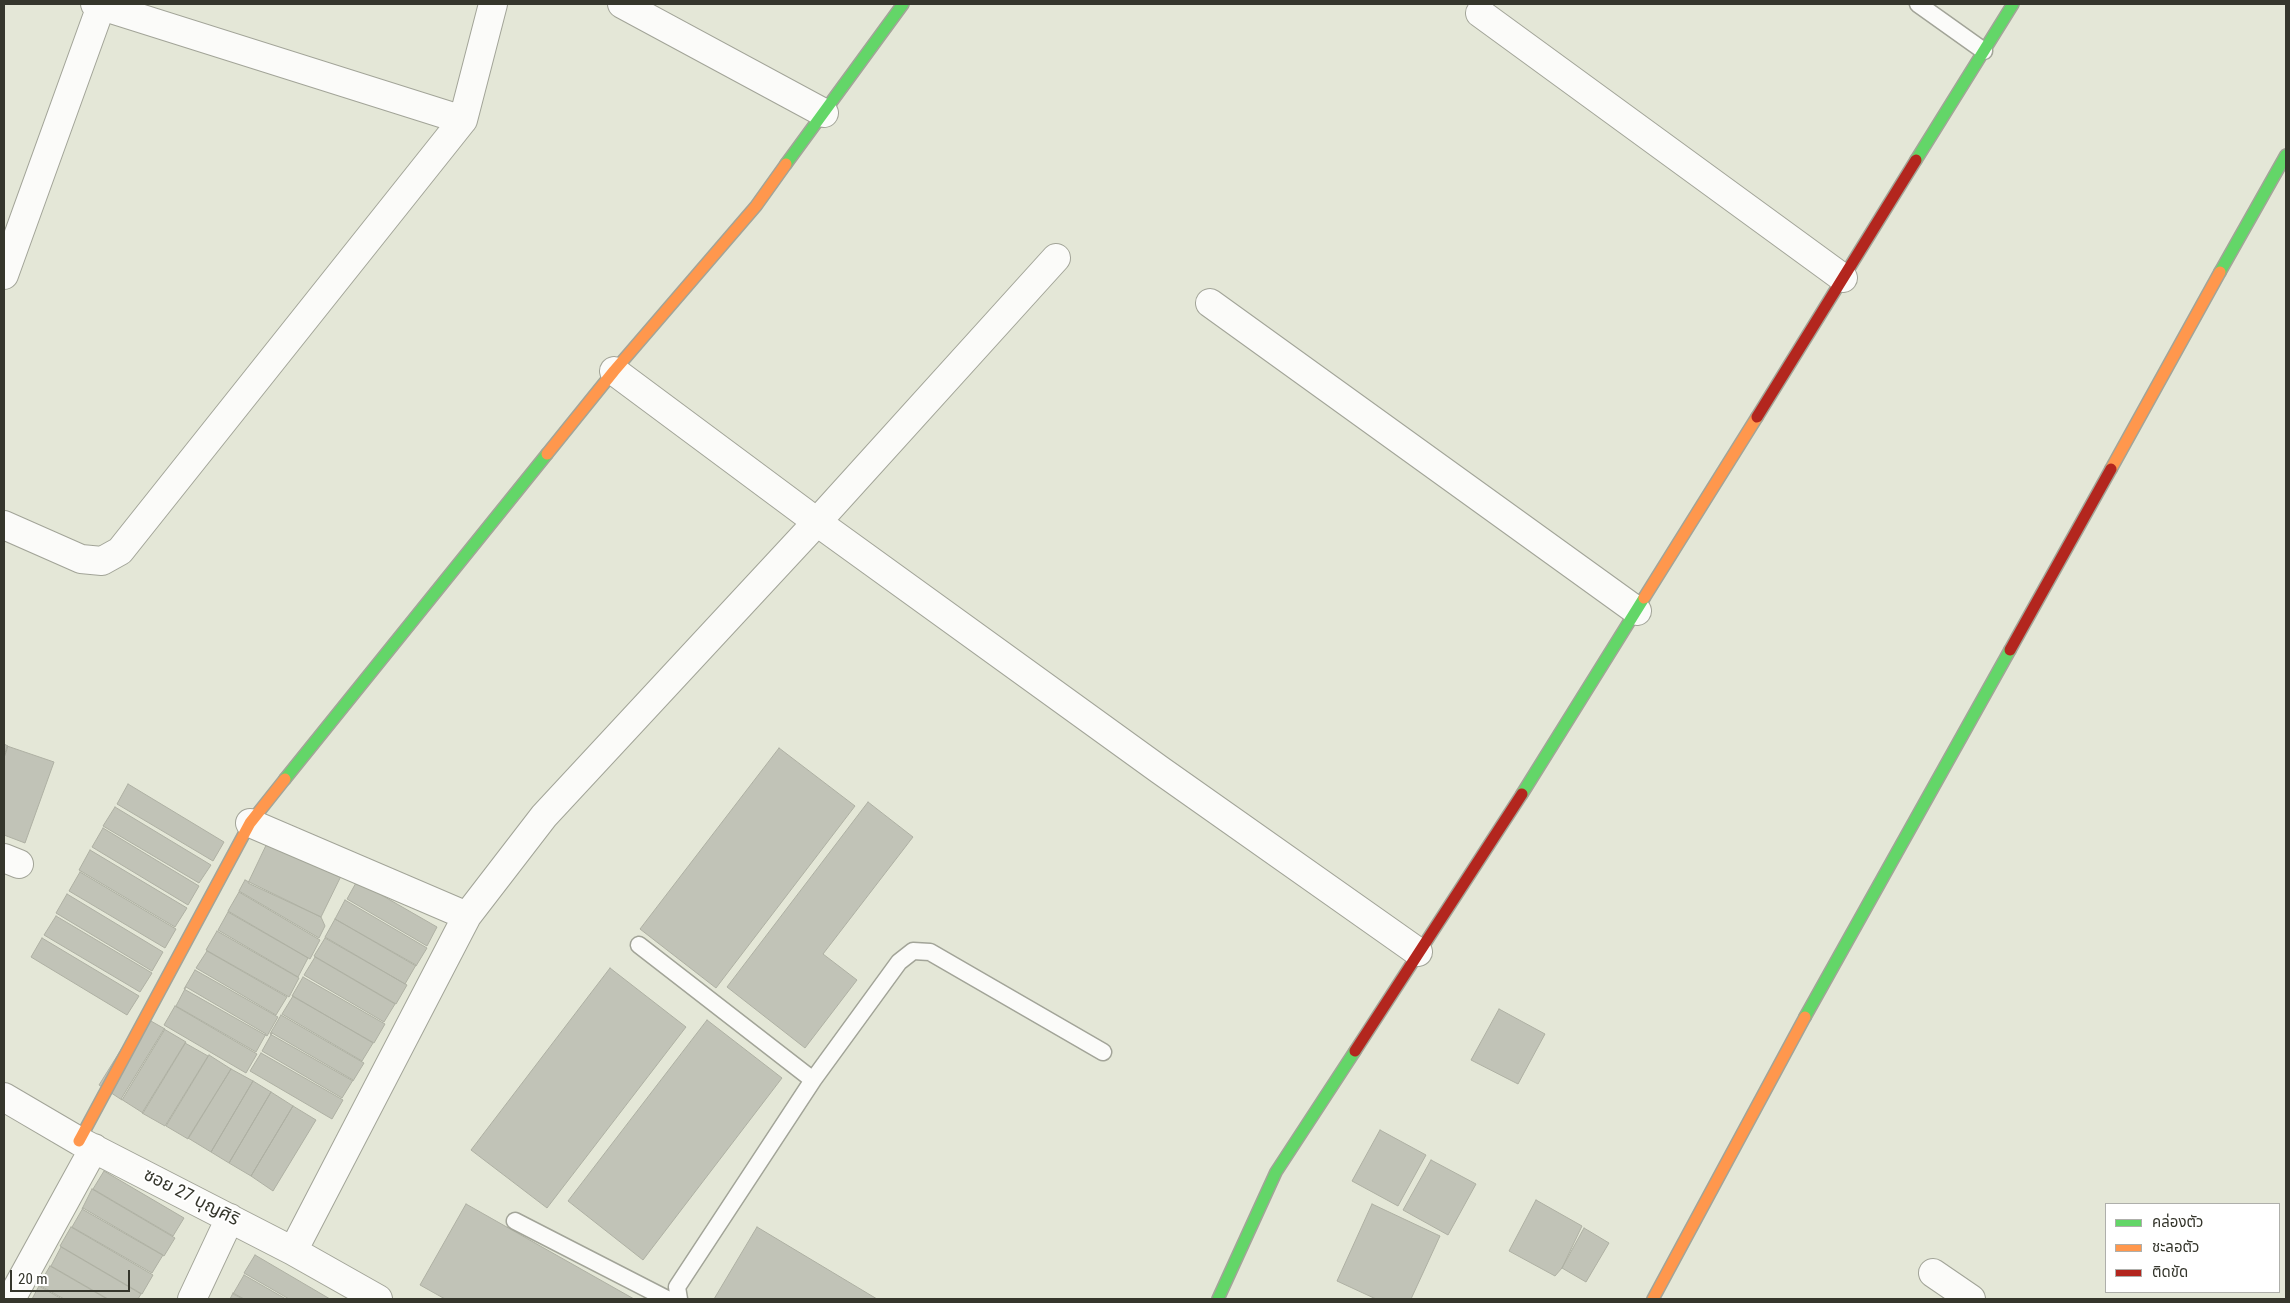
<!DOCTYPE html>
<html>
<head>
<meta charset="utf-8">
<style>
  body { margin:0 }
  #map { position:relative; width:2290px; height:1303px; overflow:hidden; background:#e4e7d7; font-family:"Roboto Condensed","Noto Sans Thai",sans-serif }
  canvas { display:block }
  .frame { position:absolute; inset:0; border:5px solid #35362c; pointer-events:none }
  .legend { position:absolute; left:2105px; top:1203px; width:175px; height:90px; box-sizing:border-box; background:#fff; border:1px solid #aeafab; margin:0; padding:6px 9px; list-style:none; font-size:15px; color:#35362c }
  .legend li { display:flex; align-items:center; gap:10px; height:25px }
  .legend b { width:25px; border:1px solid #aeafab }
  .scale { position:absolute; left:10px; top:1270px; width:120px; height:22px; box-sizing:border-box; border:2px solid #35362c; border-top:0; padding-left:6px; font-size:15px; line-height:18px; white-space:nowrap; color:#35362c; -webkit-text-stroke:4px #fff; paint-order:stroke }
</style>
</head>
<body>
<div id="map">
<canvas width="2290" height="1303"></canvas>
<div class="frame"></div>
<ul class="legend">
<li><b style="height:6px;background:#63d668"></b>คล่องตัว</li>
<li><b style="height:6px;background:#ff974d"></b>ชะลอตัว</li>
<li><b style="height:6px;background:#b3261e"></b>ติดขัด</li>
</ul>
<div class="scale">20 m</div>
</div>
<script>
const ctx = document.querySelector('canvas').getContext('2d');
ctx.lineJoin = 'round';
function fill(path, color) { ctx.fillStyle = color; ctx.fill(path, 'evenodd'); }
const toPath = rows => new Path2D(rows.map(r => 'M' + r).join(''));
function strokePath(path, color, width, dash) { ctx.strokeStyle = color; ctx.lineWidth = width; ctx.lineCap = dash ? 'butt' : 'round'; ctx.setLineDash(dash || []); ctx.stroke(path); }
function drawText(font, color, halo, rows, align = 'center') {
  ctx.font = font + ' "Roboto Condensed","Noto Sans Thai",sans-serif'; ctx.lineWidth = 4; ctx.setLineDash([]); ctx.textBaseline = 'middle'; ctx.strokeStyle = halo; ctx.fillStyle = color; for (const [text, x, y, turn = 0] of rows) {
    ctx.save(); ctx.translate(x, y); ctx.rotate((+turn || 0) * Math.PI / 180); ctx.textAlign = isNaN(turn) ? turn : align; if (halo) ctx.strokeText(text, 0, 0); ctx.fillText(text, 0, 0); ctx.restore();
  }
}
const building = toPath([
  [4,744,8,746,4,758,4,744],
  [7,746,54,762,25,843,4,835,4,757,7,746],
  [779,748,855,806,716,988,640,929,779,748],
  [128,784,224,842,213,861,117,804,128,784],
  [868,802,913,837,823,954,857,980,805,1048,727,987,868,802],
  [115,807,211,865,199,883,103,826,115,807],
  [103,828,199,886,188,905,92,847,103,828],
  [270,837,343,872,321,917,248,883,270,837],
  [90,850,187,908,175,927,79,870,90,850],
  [80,872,176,929,165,948,69,891,80,872],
  [245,880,321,917,325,926,319,938,239,891,245,880],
  [357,881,437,927,427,946,347,899,357,881],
  [239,892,320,940,310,959,228,911,239,892],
  [67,894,163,952,152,971,56,913,67,894],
  [345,900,427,948,416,966,335,919,345,900],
  [228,912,308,958,298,977,218,930,228,912],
  [56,916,152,973,140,992,44,935,56,916],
  [335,919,416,965,405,984,325,937,335,919],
  [217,931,299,978,289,997,206,950,217,931],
  [42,938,139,996,127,1015,31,957,42,938],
  [325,938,407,985,396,1004,314,956,325,938],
  [207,951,287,997,276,1015,196,968,207,951],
  [315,957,395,1004,384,1022,304,975,315,957],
  [610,968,686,1027,547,1208,471,1150,610,968],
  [195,970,278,1017,267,1036,184,989,195,970],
  [303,977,385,1024,374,1043,292,996,303,977],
  [186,987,266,1034,256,1052,176,1006,186,987],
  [293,996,373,1043,362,1061,282,1014,293,996],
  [175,1006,257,1054,246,1073,164,1025,175,1006],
  [1499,1009,1545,1034,1518,1084,1471,1060,1499,1009],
  [281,1015,364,1063,353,1081,270,1034,281,1015],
  [142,1016,165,1029,122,1100,99,1085,142,1016],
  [707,1020,782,1078,643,1260,568,1201,707,1020],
  [164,1029,186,1042,143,1113,121,1099,164,1029],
  [272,1033,353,1080,342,1098,262,1051,272,1033],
  [185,1043,208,1056,165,1126,142,1113,185,1043],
  [261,1053,343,1100,332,1119,250,1071,261,1053],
  [209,1055,231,1069,188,1139,166,1126,209,1055],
  [231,1069,253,1081,211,1152,188,1138,231,1069],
  [253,1081,271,1092,229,1163,211,1152,253,1081],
  [271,1092,293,1106,251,1176,229,1163,271,1092],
  [293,1106,316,1120,273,1191,251,1176,293,1106],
  [1380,1130,1426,1155,1398,1206,1352,1181,1380,1130],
  [1431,1160,1476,1184,1448,1235,1403,1210,1431,1160],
  [104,1171,184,1218,173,1236,93,1189,104,1171],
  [92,1189,175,1238,164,1256,82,1209,92,1189],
  [1536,1200,1582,1226,1562,1268,1555,1276,1509,1251,1536,1200],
  [466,1204,634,1299,445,1299,420,1285,466,1204],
  [1372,1204,1440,1236,1411,1299,1376,1299,1337,1281,1372,1204],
  [83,1208,163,1255,152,1273,72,1227,83,1208],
  [71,1227,153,1275,142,1294,60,1246,71,1227],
  [757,1227,877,1299,714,1299,757,1227],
  [1584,1228,1609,1243,1586,1282,1562,1268,1584,1228],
  [61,1247,141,1294,138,1299,108,1299,51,1266,61,1247],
  [255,1255,330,1299,289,1299,244,1273,255,1255],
  [50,1266,107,1299,64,1299,39,1285,50,1266],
  [244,1275,286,1299,243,1299,233,1294,244,1275],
  [39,1286,62,1299,32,1299,39,1286],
  [233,1293,244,1299,230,1299,233,1293]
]);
fill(building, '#c1c3b7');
strokePath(building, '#aeb0a3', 1);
const lane = toPath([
  [1918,4,1984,51],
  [639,945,813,1080],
  [515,1221,667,1299],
  [679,1299,677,1287,813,1080,899,962,913,951,930,952,1103,1052]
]);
const street = toPath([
  [95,4,463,120],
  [622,4,824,113],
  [1480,13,1843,278],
  [4,275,101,6],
  [1210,303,1637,611],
  [614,371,817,522,1160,770,1418,952],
  [4,525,81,559,102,561,120,551,463,120,493,4],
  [250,823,467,916],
  [4,858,19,864],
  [4,1097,79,1141,293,1251,378,1299],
  [293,1251,467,916,544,816,817,522,1056,258],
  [1933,1273,1971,1299],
  [11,1299,94,1148],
  [192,1299,230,1218]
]);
const fast = toPath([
  [1916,160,2013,4],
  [786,164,903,4],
  [2220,272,2286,155],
  [285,779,547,454],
  [1522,794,1644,598],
  [1805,1017,2010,650],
  [1218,1299,1276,1172,1355,1051]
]);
const slow = toPath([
  [547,454,614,371,756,206,786,164],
  [2111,469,2220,272],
  [1644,598,1757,417],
  [79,1141,250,823,285,779],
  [1653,1299,1805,1017]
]);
const jam = toPath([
  [1757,417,1916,160],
  [2010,650,2111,469],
  [1355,1051,1522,794]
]);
strokePath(lane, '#a2a498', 19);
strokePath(street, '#a2a498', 30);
strokePath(fast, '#a2a498', 14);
strokePath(slow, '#a2a498', 14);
strokePath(jam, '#a2a498', 14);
strokePath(lane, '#fbfbf9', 16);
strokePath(street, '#fbfbf9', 28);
strokePath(fast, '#63d668', 11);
strokePath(slow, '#ff974d', 11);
strokePath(jam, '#b3261e', 11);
drawText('18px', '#35362c', '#fff', [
  ["ซอย 27 บุญศิริ",191,1198,27]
]);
</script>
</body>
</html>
